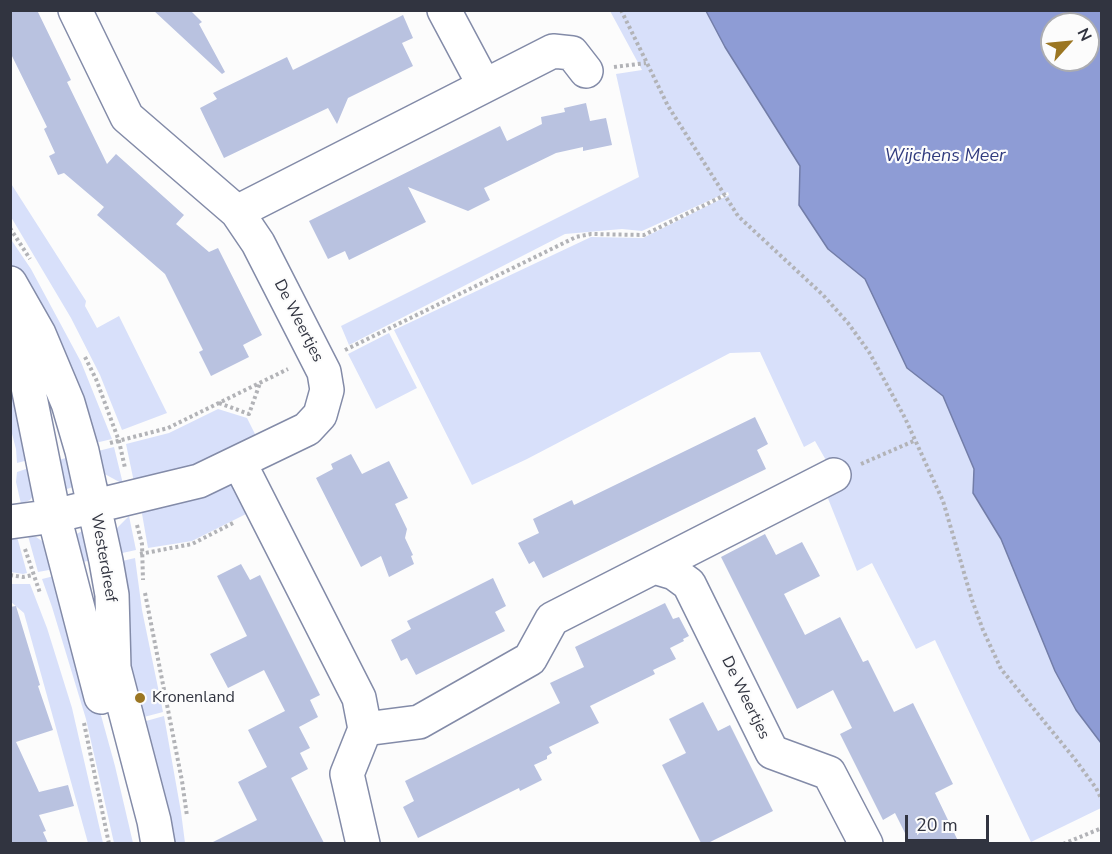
<!DOCTYPE html>
<html>
<head>
<meta charset="utf-8">
<style>
  body { margin:0 }
  #map { position:relative; width:1112px; height:854px; overflow:hidden; background:#fcfcfc; font-family:"Nunito Sans",sans-serif }
  canvas { display:block }
  .frame { position:absolute; inset:0; border:12px solid #313440; pointer-events:none }
  .north { position:absolute; left:1040px; top:12px; width:60px; height:60px; box-sizing:border-box; background:#fcfcfc; border:2px solid #abacb1; border-radius:50%; rotate:63deg; font-size:16px; font-weight:700; line-height:24px; text-align:center; color:#313440 }
  .north::after { content:''; display:block; margin:auto; width:21px; height:27px; background:#9b7622; clip-path:polygon(50% 0,100% 100%,50% 72%,0 100%) }
  .scale { position:absolute; left:905px; top:815px; width:84px; height:27px; box-sizing:border-box; border:3px solid #313440; border-top:0; padding-left:8px; font-size:18px; line-height:21px; white-space:nowrap; color:#313440; -webkit-text-stroke:4px #fcfcfc; paint-order:stroke }
</style>
</head>
<body>
<div id="map">
<canvas width="1112" height="854"></canvas>
<div class="frame"></div>
<div class="north">N</div>
<div class="scale">20 m</div>
</div>
<script>
const ctx = document.querySelector('canvas').getContext('2d');
ctx.lineJoin = 'round';
function fill(path, color) { ctx.fillStyle = color; ctx.fill(path, 'evenodd'); }
const toPath = rows => new Path2D(rows.map(r => 'M' + r).join(''));
function strokePath(path, color, width, dash) { ctx.strokeStyle = color; ctx.lineWidth = width; ctx.lineCap = dash ? 'butt' : 'round'; ctx.setLineDash(dash || []); ctx.stroke(path); }
function drawText(font, color, halo, rows, align = 'center') {
  ctx.font = font + ' "Nunito Sans",sans-serif'; ctx.lineWidth = 4.5; ctx.setLineDash([]); ctx.textBaseline = 'middle'; ctx.strokeStyle = halo; ctx.fillStyle = color; for (const [text, x, y, turn = 0] of rows) {
    ctx.save(); ctx.translate(x, y); ctx.rotate((+turn || 0) * Math.PI / 180); ctx.textAlign = isNaN(turn) ? turn : align; if (halo) ctx.strokeText(text, 0, 0); ctx.fillText(text, 0, 0); ctx.restore();
  }
}
fill(toPath([
  [610,11,706,11,725,47,800,166,799,205,828,249,865,279,907,368,943,396,974,469,973,494,1001,539,1055,671,1076,710,1101,743,1101,808,1031,842,935,640,916,649,872,563,857,571,825,491,827,462,815,441,804,447,760,352,730,353,527,459,472,485,394,330,591,237,643,238,729,195,728,192,642,231,622,229,565,234,349,345,341,326,639,177,616,74,642,70],
  [10,182,86,301,85,306,97,328,119,316,167,413,122,430,100,375,71,318,11,217],
  [10,238,31,269,81,362,112,439,87,445,11,271],
  [389,333,417,388,376,409,348,354],
  [10,341,36,458,17,463,16,449,11,430],
  [218,409,247,418,258,440,227,456,135,487,126,444,169,433],
  [114,447,123,484,101,472,90,453],
  [76,455,76,486,67,489,64,488,52,462],
  [32,467,35,494,30,500,21,504,16,482,17,472],
  [230,483,238,486,256,509,192,541,148,548,141,508],
  [129,516,136,550,113,555,114,537,117,528],
  [82,531,88,532,99,558,75,564,73,536],
  [16,533,27,573,23,574,11,572,10,534],
  [28,536,36,537,48,545,60,568,38,572],
  [135,558,142,610,163,712,144,717,139,697,130,699,114,563],
  [62,574,115,766,133,843,114,843,86,719,52,607,42,579],
  [10,584,30,584,47,628,72,708,103,843,88,843,24,613,11,602],
  [164,716,181,812,185,843,165,843,160,779,146,721]
]), '#d8e0fa');
const water = toPath([
  [706,11,1101,11,1101,743,1076,710,1055,671,1001,539,973,493,974,469,943,396,907,368,865,279,828,249,799,205,800,166,725,47,706,11],
  [1052,24,1088,24,1088,60,1052,60,1052,24]
]);
fill(water, '#8e9cd5');
strokePath(water, '#727da8', 1.5);
fill(toPath([
  [10,10,37,10,71,80,67,82,107,164,116,154,184,215,176,224,209,252,218,248,262,335,243,345,249,357,211,376,199,352,203,350,165,274,97,215,104,207,64,173,58,175,49,156,55,153,44,129,47,127,10,52],
  [153,10,190,10,202,22,199,24,225,72,222,74],
  [403,15,413,38,402,43,413,66,348,98,337,124,328,108,224,158,200,108,217,99,213,93,287,57,293,70],
  [586,103,590,121,606,118,612,145,583,151,583,147,556,153,484,188,490,200,468,211,408,187,426,222,349,260,345,251,328,259,309,221,500,126,507,141,542,124,541,117,565,112,564,108],
  [755,417,768,444,757,450,766,469,543,578,534,561,529,564,518,543,539,533,533,519,572,500,574,505],
  [351,454,362,474,389,461,408,498,395,504,407,529,405,538,413,555,411,556,414,564,389,577,381,556,361,567,316,478,333,469,331,464],
  [765,534,776,555,802,542,820,576,784,594,805,635,840,617,863,662,868,660,894,712,913,703,953,784,935,793,959,843,910,843,895,813,883,820,840,734,852,728,833,690,797,709,721,557],
  [241,564,250,580,260,575,320,695,310,700,318,717,299,727,310,748,300,753,308,769,291,778,324,843,211,843,257,820,238,782,267,767,248,730,285,711,264,670,228,688,210,654,247,636,217,576],
  [493,578,506,606,495,612,505,631,416,675,407,658,401,661,391,640,411,629,407,621],
  [665,603,673,619,679,617,689,636,683,639,684,641,670,648,676,659,653,670,655,674,590,706,599,723,549,747,552,753,547,756,547,759,534,765,542,780,520,791,519,788,418,838,403,807,414,801,405,781,560,703,550,683,584,667,575,647],
  [16,606,40,685,38,686,53,730,16,742,39,792,68,785,74,806,39,815,46,831,43,832,48,843,10,843,10,607],
  [703,702,718,731,730,725,773,811,708,843,701,843,662,765,686,753,669,719]
]), '#b9c2e0');
const minor = toPath([
  [444,10,484,85],
  [237,212,553,51,572,53,586,71],
  [10,283,39,334,68,403,82,451,106,561,112,595,114,668,154,821,158,844],
  [10,326,24,367,54,516,101,697],
  [239,462,359,698,365,729,347,774,363,844],
  [10,522,54,516,199,481,307,429,320,415,327,390,324,372,258,243,237,212,127,117,75,10],
  [654,567,674,573,689,584,772,752,829,773,866,844],
  [365,729,419,722,530,659,552,619,834,475]
]);
strokePath(minor, '#838ba8', 36);
strokePath(toPath([
  [621,10,668,106,738,216,823,295,848,323,869,352,905,418,943,501,972,600,983,630,1001,669,1074,758,1096,788,1102,800],
  [614,67,646,63],
  [10,228,30,259],
  [345,350,576,237,591,234,644,235,725,195],
  [85,357,96,379,119,441,125,468],
  [219,403,249,414,260,383],
  [110,443,168,428,288,369],
  [861,464,916,440],
  [137,525,142,544,143,580],
  [25,549,40,593],
  [140,554,192,544,235,522],
  [10,575,23,577,33,575],
  [145,593,182,781,187,816],
  [84,723,109,844],
  [1063,844,1102,828]
]), '#b2b3b7', 4, [3, 3]);
strokePath(minor, '#fff', 33);
for (const [x, y, r, color] of [
  [140,698,6,"#9b7622"]
]) { const dot = new Path2D(); dot.arc(x, y, r, 0, 2 * Math.PI); ctx.fillStyle = color; ctx.fill(dot); strokePath(dot, '#fcfcfc', 2); }
drawText('16px', '#313440', '#fcfcfc', [
  ["De Weertjes",298,321,63],
  ["Westerdreef",103,558,80],
  ["De Weertjes",745,698,64]
]);
drawText('16px', '#313440', '#fcfcfc', [
  ["Kronenland",152,698]
], 'left');
drawText('italic 18px', '#303b7e', '#fcfcfc', [
  ["Wijchens Meer",945,157]
]);
</script>
</body>
</html>
